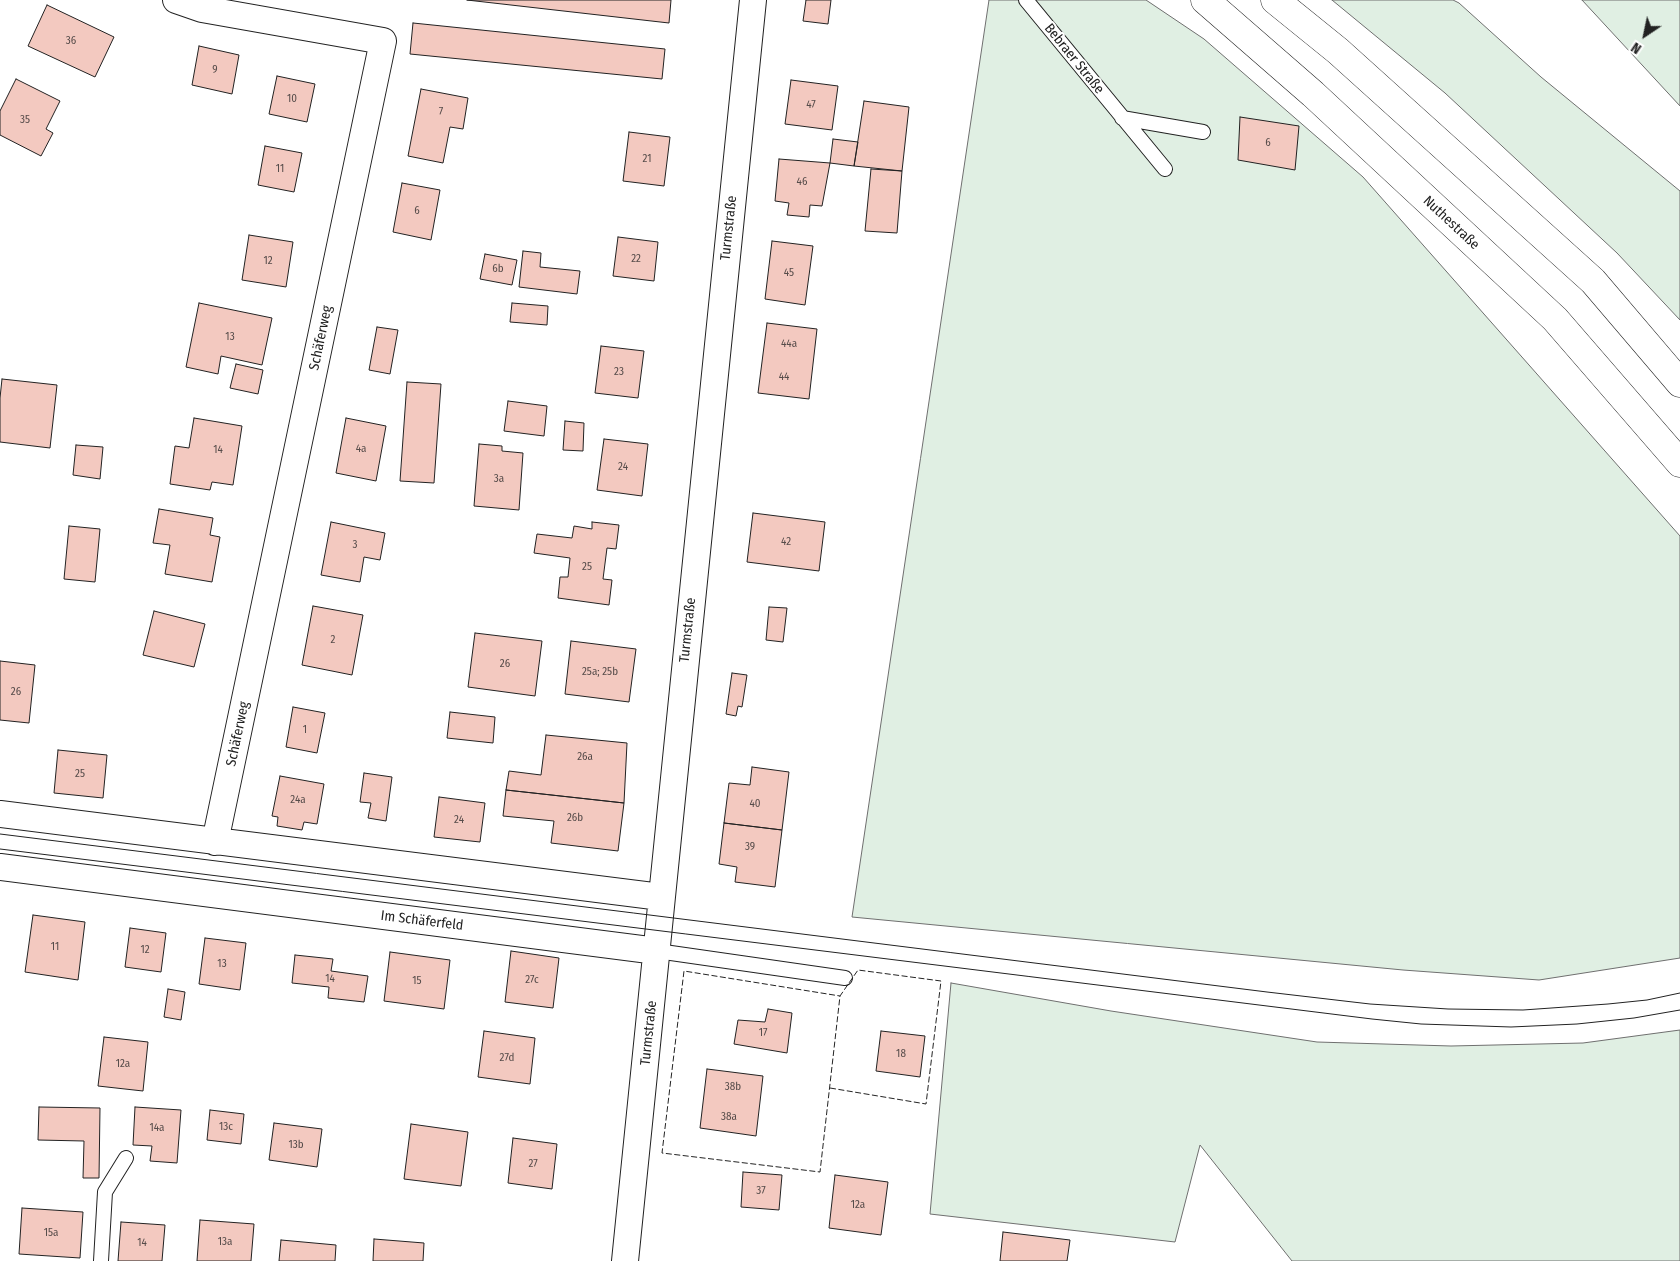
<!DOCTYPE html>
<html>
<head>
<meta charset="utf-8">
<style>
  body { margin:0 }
  #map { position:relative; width:1680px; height:1261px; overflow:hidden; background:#fff; font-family:"Fira Sans Condensed",sans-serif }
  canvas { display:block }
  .north { position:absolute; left:1620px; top:10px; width:50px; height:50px; -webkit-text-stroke:4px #fff; paint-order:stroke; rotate:214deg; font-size:14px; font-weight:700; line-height:20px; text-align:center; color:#222 }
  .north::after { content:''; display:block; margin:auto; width:18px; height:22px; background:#222; clip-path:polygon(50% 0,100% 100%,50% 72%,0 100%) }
</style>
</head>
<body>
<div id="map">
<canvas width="1680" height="1261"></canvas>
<div class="north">N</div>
</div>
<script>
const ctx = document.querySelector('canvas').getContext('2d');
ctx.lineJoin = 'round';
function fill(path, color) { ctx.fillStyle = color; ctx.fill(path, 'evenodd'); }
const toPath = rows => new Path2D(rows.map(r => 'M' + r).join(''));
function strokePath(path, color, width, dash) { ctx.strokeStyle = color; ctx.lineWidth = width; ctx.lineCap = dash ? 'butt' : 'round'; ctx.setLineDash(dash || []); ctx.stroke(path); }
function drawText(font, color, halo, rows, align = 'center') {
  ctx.font = font + ' "Fira Sans Condensed",sans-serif'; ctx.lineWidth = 4; ctx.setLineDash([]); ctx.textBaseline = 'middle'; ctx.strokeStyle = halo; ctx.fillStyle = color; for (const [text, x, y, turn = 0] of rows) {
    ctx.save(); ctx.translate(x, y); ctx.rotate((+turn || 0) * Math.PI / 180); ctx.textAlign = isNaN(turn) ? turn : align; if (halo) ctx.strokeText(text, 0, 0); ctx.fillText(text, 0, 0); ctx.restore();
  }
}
const green = toPath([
  [989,0,1146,0,1204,39,1363,177,1680,536,1680,958,1539,980,1403,970,852,917,989,0],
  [1332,0,1453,0,1459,3,1541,77,1680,191,1680,320,1617,253,1445,93,1332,0],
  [1582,0,1680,0,1680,106,1582,0],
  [951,983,1111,1011,1317,1042,1451,1046,1583,1043,1680,1030,1680,1261,1292,1261,1200,1145,1175,1242,930,1214,951,983]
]);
fill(green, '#e0efe3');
strokePath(green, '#6f6f6f', 1);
const building = toPath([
  [467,0,671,0,669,23,467,0],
  [806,0,831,0,828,24,803,21,806,0],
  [47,5,114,37,95,77,28,46,47,5],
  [413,23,665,49,662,79,410,54,413,23],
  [199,46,239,55,232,94,192,85,199,46],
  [277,76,315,84,307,122,269,114,277,76],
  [16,79,60,101,46,129,53,133,41,156,0,135,0,111,16,79],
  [791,80,838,86,832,130,785,124,791,80],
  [421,89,468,98,463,129,450,127,443,163,408,156,421,89],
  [864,101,909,107,902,171,854,166,864,101],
  [1240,117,1299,126,1295,170,1238,160,1240,117],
  [629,132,670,137,664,186,623,181,629,132],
  [833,139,858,142,854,166,830,163,833,139],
  [265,146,302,153,294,192,258,185,265,146],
  [779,159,830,163,822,206,810,205,809,217,787,215,789,203,775,201,779,159],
  [871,169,902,171,897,233,865,231,871,169],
  [402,183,440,190,431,240,393,232,402,183],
  [249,235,293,242,286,287,242,280,249,235],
  [618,237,658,242,654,281,613,276,618,237],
  [772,241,813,246,805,305,765,299,772,241],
  [523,251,541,253,540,267,580,271,577,294,519,287,523,251],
  [485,254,517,260,512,285,480,279,485,254],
  [199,303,272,318,262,365,221,356,218,374,186,367,199,303],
  [512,303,548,306,547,325,510,322,512,303],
  [767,323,817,329,809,399,758,393,767,323],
  [377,327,398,330,390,374,369,370,377,327],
  [601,346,644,351,638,398,595,393,601,346],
  [236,364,263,370,258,394,230,388,236,364],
  [2,379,57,385,50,448,0,442,0,398,2,379],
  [407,382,441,384,434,483,400,481,407,382],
  [508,401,547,406,544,436,504,431,508,401],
  [194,418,242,426,233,485,212,482,210,490,170,484,175,446,189,448,194,418],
  [346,418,386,426,376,481,336,473,346,418],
  [565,421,584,423,583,451,563,450,565,421],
  [604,439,648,444,642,496,597,490,604,439],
  [479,444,502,446,502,451,523,453,519,510,474,506,479,444],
  [76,445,103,447,100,479,73,475,76,445],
  [159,509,213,518,210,535,220,537,212,582,165,574,170,545,153,543,159,509],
  [753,513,825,522,819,571,747,562,753,513],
  [331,522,385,533,380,560,364,557,360,582,321,575,331,522],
  [592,522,619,525,616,549,607,548,603,579,612,580,609,605,558,598,560,577,568,577,570,558,534,553,537,534,572,538,574,526,592,529,592,522],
  [69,526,100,529,95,582,64,579,69,526],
  [313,606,363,615,352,675,302,665,313,606],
  [769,607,787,608,783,642,766,640,769,607],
  [154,611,205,624,194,667,143,655,154,611],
  [475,633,542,641,535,696,468,687,475,633],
  [571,641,636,649,629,702,565,694,571,641],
  [0,661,35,665,29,723,0,720,0,661],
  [732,673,747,675,742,707,738,706,736,716,726,714,732,673],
  [293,707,325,713,317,753,286,747,293,707],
  [450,712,495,717,493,743,447,738,450,712],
  [546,735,627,743,624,803,506,790,509,771,541,775,546,735],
  [58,750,107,755,103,798,54,793,58,750],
  [752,767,789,772,782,830,724,823,729,783,750,785,752,767],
  [364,773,392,777,386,821,368,818,371,803,360,802,364,773],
  [280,776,324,784,317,824,304,822,302,830,277,826,278,817,272,816,280,776],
  [506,790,624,803,618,851,551,843,554,821,503,816,506,790],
  [439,797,485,803,480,842,434,837,439,797],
  [724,823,782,830,775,887,735,882,737,867,719,864,724,823],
  [33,915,85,922,78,980,25,972,33,915],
  [130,928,166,933,161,972,125,967,130,928],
  [205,938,246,943,240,990,199,984,205,938],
  [511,951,559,958,553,1008,505,1002,511,951],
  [390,952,450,960,444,1009,384,1001,390,952],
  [295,955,333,959,331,971,368,976,364,1002,328,998,329,987,292,983,295,955],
  [168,989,185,992,181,1020,164,1017,168,989],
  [768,1009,792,1013,787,1053,734,1044,738,1020,765,1022,768,1009],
  [484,1031,535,1038,530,1084,478,1077,484,1031],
  [881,1031,925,1036,920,1077,876,1071,881,1031],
  [104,1037,148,1042,143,1091,98,1086,104,1037],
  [707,1069,763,1076,756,1136,700,1128,707,1069],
  [39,1107,100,1108,99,1178,83,1178,84,1141,38,1140,39,1107],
  [135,1107,181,1110,177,1163,150,1161,152,1146,133,1145,135,1107],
  [210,1110,244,1114,241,1144,207,1140,210,1110],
  [274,1123,322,1129,317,1167,269,1160,274,1123],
  [411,1124,468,1132,461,1186,404,1179,411,1124],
  [513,1138,557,1144,552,1189,508,1183,513,1138],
  [743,1172,782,1175,779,1210,741,1207,743,1172],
  [835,1175,888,1182,881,1235,829,1228,835,1175],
  [22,1208,83,1212,80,1258,19,1254,22,1208],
  [200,1220,254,1224,251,1261,197,1261,200,1220],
  [121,1222,165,1225,162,1261,118,1261,121,1222],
  [1003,1232,1070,1240,1067,1261,1000,1261,1003,1232],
  [374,1239,424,1243,423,1261,373,1261,374,1239],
  [281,1240,336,1245,335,1261,279,1261,281,1240]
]);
fill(building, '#f3c9c0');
strokePath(building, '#222', 1);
const lane = toPath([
  [1026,0,1165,169],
  [1122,118,1203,132],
  [657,951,845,978],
  [101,1261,105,1192,126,1158]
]);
const street = toPath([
  [176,0,202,9,383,41,215,842],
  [0,814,661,897],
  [0,867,657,951],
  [625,1261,753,0]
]);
const highway = toPath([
  [1205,0,1313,94,1555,319,1680,463],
  [1275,0,1338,51,1593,281,1680,383]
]);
strokePath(lane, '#222', 16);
strokePath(street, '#222', 28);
strokePath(highway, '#222', 29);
strokePath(lane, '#fff', 14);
strokePath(street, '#fff', 26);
strokePath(highway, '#fff', 28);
strokePath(toPath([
  [0,834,1267,992,1370,1004,1448,1009,1523,1010,1608,1004,1647,1000,1680,993],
  [0,849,1372,1019,1421,1024,1511,1027,1577,1024,1634,1018,1680,1010]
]), '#222', 1);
strokePath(toPath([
  [830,1088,926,1104,941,981,858,970,840,996,820,1172,662,1153,684,971,840,996]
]), '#222', 1, [6, 2.5]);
drawText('11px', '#564c4a', null, [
  ["36",71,41],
  ["9",215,70],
  ["10",292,99],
  ["47",811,105],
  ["7",441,112],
  ["35",25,120],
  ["6",1268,143],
  ["21",647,159],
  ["11",280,169],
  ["46",802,182],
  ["6",417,211],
  ["22",636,259],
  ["12",268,261],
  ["6b",498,269],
  ["45",789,273],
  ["13",230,337],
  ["44a",789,344],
  ["23",619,372],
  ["44",784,377],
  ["4a",361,449],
  ["14",218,450],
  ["24",623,467],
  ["3a",499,479],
  ["42",786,542],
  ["3",355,545],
  ["25",587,567],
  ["2",333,640],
  ["26",505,664],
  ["25a; 25b",600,672],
  ["26",16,692],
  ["1",305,730],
  ["26a",585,757],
  ["25",80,774],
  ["24a",298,800],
  ["40",755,804],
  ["26b",575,818],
  ["24",459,820],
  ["39",750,847],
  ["11",55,947],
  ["12",145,950],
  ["13",222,964],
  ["14",330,979],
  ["27c",532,980],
  ["15",417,981],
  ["17",763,1033],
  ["18",901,1054],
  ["27d",507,1058],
  ["12a",123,1064],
  ["38b",733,1087],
  ["38a",729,1117],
  ["13c",226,1127],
  ["14a",157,1128],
  ["13b",296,1145],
  ["27",533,1164],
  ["37",761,1191],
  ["12a",858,1205],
  ["15a",51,1233],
  ["13a",225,1242],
  ["14",142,1243]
]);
drawText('14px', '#222', '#fff', [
  ["Bebraer Straße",1074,59,51],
  ["Nuthestraße",1451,223,43],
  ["Turmstraße",729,228,-84],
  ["Schäferweg",321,338,-78],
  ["Turmstraße",688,630,-84],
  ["Schäferweg",238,734,-78],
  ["Im Schäferfeld",422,921,7],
  ["Turmstraße",649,1033,-84]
]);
</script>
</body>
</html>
